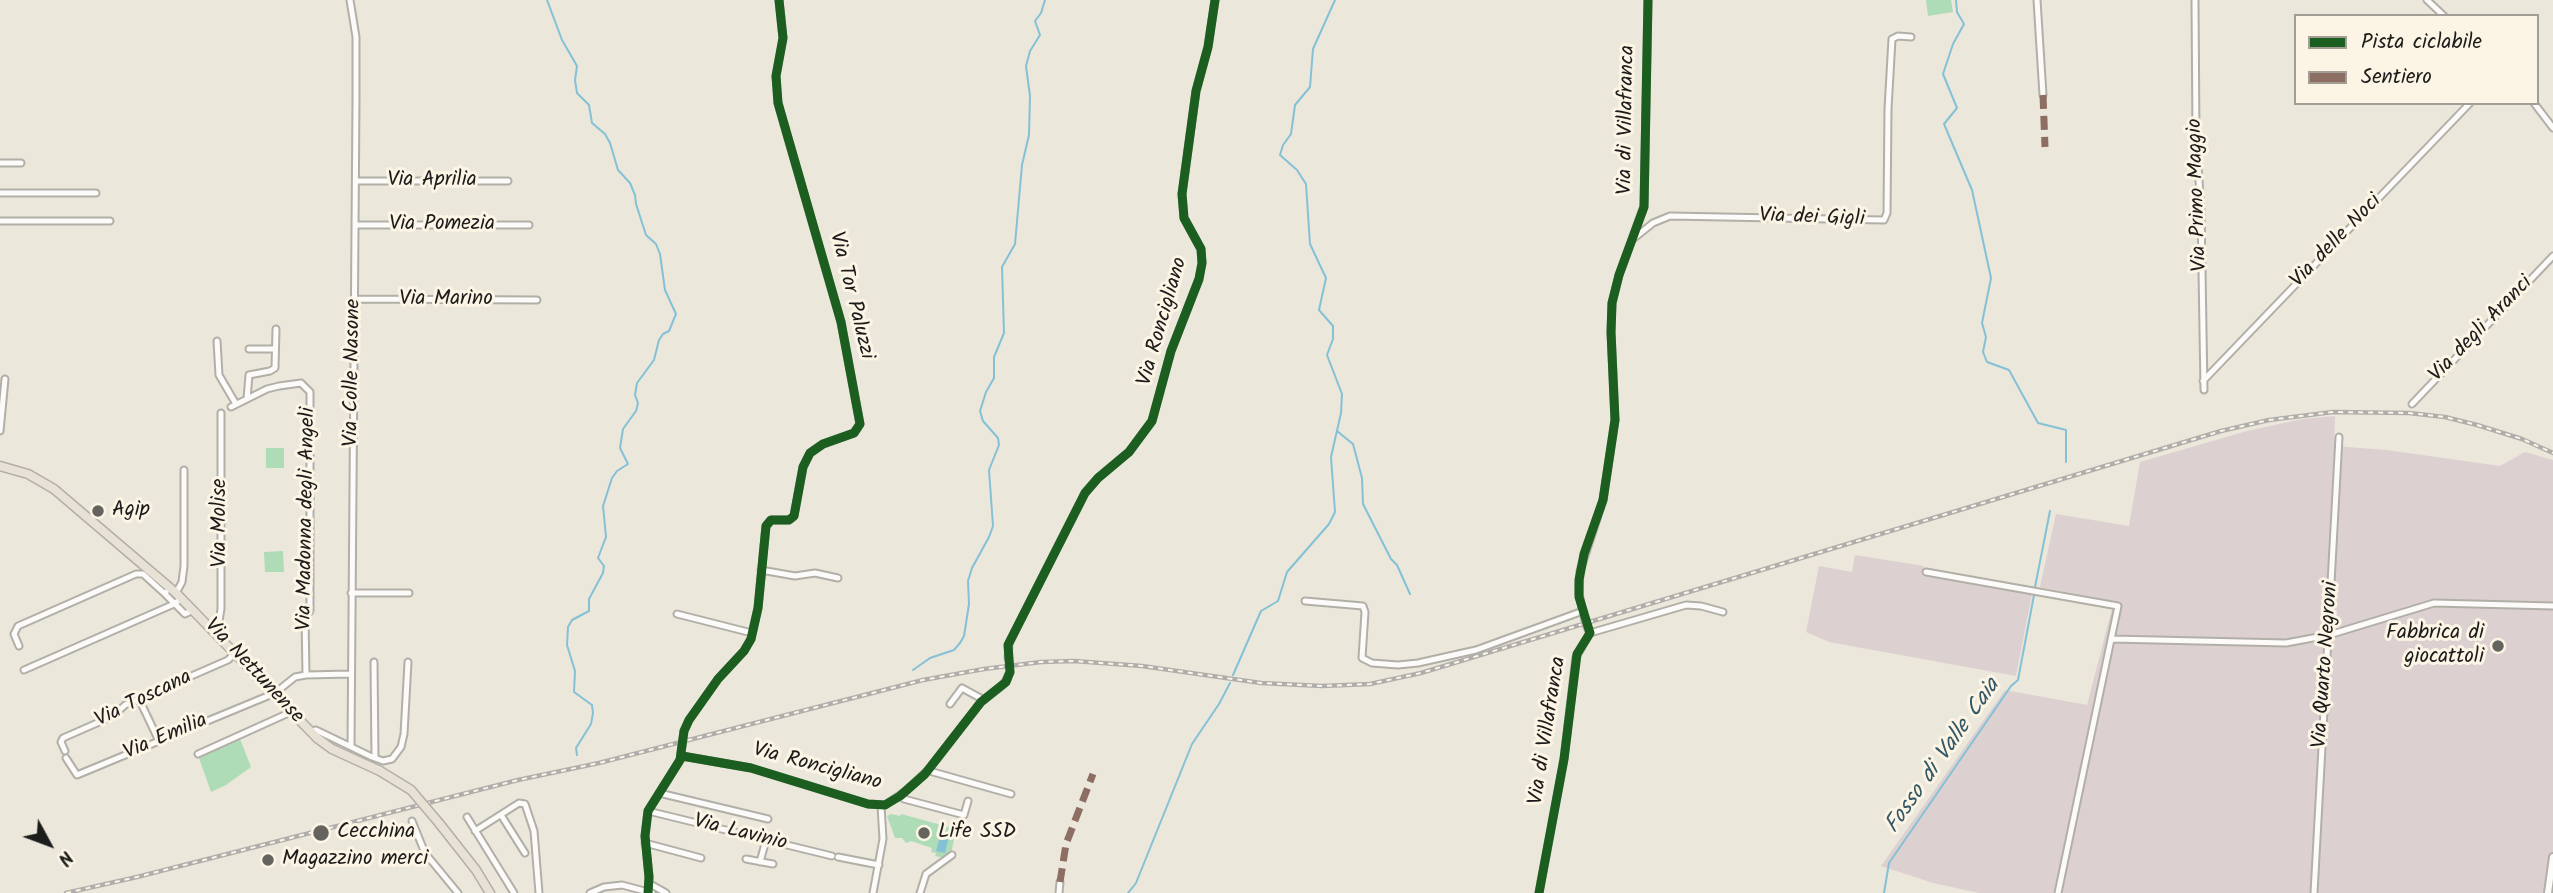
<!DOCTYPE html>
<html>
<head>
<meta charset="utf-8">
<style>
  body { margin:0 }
  #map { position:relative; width:2553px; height:893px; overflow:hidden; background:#ebe7da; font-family:Kalam,sans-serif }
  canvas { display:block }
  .legend { position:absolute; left:2294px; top:14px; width:245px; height:91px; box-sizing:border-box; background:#fcf5e5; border:2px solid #a29e95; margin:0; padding:9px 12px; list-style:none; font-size:21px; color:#1c1c1c }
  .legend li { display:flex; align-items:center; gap:14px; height:35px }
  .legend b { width:35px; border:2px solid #a29e95 }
  .north { position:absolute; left:14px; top:809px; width:70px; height:70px; -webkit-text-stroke:5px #fcf5e5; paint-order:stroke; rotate:131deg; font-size:19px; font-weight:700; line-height:28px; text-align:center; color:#1c1c1c }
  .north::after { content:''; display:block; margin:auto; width:24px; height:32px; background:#1c1c1c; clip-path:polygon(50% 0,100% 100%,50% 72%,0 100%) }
</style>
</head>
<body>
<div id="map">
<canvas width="2553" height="893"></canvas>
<ul class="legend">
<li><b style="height:9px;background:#1b5e20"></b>Pista ciclabile</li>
<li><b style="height:9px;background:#8d6e63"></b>Sentiero</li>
</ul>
<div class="north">N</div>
</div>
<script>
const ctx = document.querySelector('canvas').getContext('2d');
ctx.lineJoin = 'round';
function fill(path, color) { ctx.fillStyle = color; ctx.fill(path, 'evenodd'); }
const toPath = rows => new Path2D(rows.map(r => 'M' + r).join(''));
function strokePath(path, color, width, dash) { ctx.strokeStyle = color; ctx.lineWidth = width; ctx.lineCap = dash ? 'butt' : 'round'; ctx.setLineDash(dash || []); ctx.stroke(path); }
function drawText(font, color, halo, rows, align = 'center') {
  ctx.font = font + ' Kalam,sans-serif'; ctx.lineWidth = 6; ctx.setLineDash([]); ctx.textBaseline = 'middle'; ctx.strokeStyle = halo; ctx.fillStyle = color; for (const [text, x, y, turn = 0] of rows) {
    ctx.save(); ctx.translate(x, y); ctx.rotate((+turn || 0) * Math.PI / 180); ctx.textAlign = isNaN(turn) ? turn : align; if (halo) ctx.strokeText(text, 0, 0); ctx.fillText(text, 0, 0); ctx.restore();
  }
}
fill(toPath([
  [2335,416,2334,446,2387,450,2500,466,2525,452,2553,460,2553,893,1979,893,1933,883,1881,866,2005,690,2087,705,2114,601,2040,587,2056,514,2129,526,2140,462,2247,431,2302,419],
  [1855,555,1924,566,1923,576,2032,594,2016,676,1829,642,1806,632,1819,566,1852,572]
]), '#ddd0d1');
fill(toPath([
  [1926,0,1951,0,1953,12,1928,16],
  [266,448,284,448,284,468,266,468],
  [283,551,284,572,265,572,264,552],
  [240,739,251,767,226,785,211,792,199,758],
  [891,814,900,816,901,814,956,829,951,854,945,858,935,856,936,853,931,852,932,848,911,841,906,843,902,838,895,838,887,816]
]), '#aedcb6');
fill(toPath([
  [942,830,950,832,945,853,936,851]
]), '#84c1d7');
strokePath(toPath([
  [547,0,562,40,577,66,575,80,577,93,589,105,592,123,605,134,610,143,618,170,630,183,635,195,636,204,646,235,656,244,660,254,665,290,676,314,669,331,663,334,659,340,654,360,637,383,635,395,638,403,636,411,623,429,620,448,628,464,617,471,612,478,603,506,606,537,598,558,604,566,603,573,589,599,589,611,572,620,568,627,567,645,575,671,574,692,592,705,593,713,591,724,576,748,577,755],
  [1956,0,1957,12,1964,24,1953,44,1943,74,1957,108,1944,124,1972,190,1991,278,1982,323,1986,337,1983,352,1987,362,2009,370,2038,423,2066,430,2066,462],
  [1337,431,1353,444,1362,478,1363,504,1391,559,1397,565,1410,594],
  [2035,587,2050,511],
  [913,670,930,658,954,650,960,643,964,636,969,604,968,581,972,568,989,537,993,526,989,470,999,445,998,438,983,421,980,411,986,392,994,378,994,357,1004,333,1002,267,1015,244,1022,165,1029,135,1030,96,1026,66,1030,51,1040,35,1035,21,1041,13,1045,0],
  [1233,675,1261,611,1278,601,1287,572,1329,524,1335,512,1331,457,1341,413,1342,394,1327,355,1333,339,1333,326,1319,310,1326,278,1310,244,1306,184,1297,170,1280,155,1283,145,1291,134,1295,105,1310,87,1313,49,1335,0],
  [1128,893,1136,883,1192,744,1219,704,1230,683],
  [1884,893,1889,863,2011,686,2018,680,2034,595]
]), '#84c1d7', 2);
strokePath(toPath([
  [1008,658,1010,672]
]), '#c2beb4', 5, [5, 2.5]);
const minor = toPath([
  [350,0,356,37,356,100,351,747],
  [2037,0,2043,95],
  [2195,0,2196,136,2201,210,2204,390],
  [2427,0,2444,16],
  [2534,103,2553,128],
  [0,163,21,163],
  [356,181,508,181],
  [0,193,96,193],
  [0,221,110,221],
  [355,225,529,225],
  [1633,239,1653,223,1670,216,1884,220,1887,213,1888,109,1892,39,1898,36,1911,37],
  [356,299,537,300],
  [217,341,219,375,236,404],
  [249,349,275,349],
  [2203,381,2470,103],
  [247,399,249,375,270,371,275,368,276,329],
  [2412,404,2553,256],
  [231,407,267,389,279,386,301,383,310,392,310,611,305,618,306,675],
  [0,431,5,379],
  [761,570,795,576,815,573,838,578],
  [1926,572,2118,606,2058,893],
  [166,592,165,594,185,614,193,610],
  [176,593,182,582,184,566,184,470],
  [351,593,409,593],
  [1305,601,1363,606,1365,612,1362,658,1372,663,1398,665,1418,663,1476,650,1583,611],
  [1583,613,1579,593,1580,571,1603,500,1615,420,1611,332,1612,303,1619,275,1644,206,1648,0],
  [677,614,752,633],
  [217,633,221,609,221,413],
  [1590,633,1686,605,1701,606,1723,612],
  [2112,639,2286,643,2329,635,2434,603,2553,606],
  [19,646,14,634,18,626,136,574,143,574,165,594],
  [1008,658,1009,643,1085,493,1098,478,1129,452,1152,421,1171,351,1199,279,1202,263,1201,249,1184,218,1182,194,1196,91,1208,47,1215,0],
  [374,662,375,758],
  [24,670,174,604,182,598],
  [139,699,159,741],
  [950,704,962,688,984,700],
  [311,731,316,730,372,757,383,761,392,759,401,747,404,734,408,662],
  [65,751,61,742,63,738,113,716,125,705,228,660,235,653],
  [198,754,291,712],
  [682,756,751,768,868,804,885,805,906,791,929,769,981,702,1004,684,1010,672],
  [66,758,77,775,275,693,295,677,306,675,350,674],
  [929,769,933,772,1011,794],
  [659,793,768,819],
  [900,796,904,799,964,815,968,801],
  [648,811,832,856],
  [501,815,525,853],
  [467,817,514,893],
  [412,821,425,853,458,893],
  [475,831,519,803,525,804,534,831,539,893],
  [645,843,701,858],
  [838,857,879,865],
  [746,859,773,864],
  [760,862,766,840],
  [650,884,666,893],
  [590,893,604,887,622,885,652,893],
  [648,893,649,877,645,836,648,811,680,760,684,731,689,720,718,679,744,651,751,639,758,608,766,526,771,520,789,520,794,516,803,467,810,453,823,444,854,433,860,424,841,322,778,103,776,76,783,38,779,0],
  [873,893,883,839,881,806],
  [920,893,926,874,952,855],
  [1059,893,1060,882],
  [1539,893,1564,759,1576,657,1590,633,1587,627],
  [2314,893,2339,437]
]);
const tertiary = toPath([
  [2548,893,2553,857]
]);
const primary = toPath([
  [0,466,28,474,54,489,176,593,317,738,332,749,380,771],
  [439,823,476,870,490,893]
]);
strokePath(minor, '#b1afa7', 9);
strokePath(tertiary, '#b1afa7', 10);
strokePath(primary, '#b1afa7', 11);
strokePath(minor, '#fcfbf9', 5);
strokePath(tertiary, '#fcfbf9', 6);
strokePath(primary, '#e8e2d6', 8);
const rail = toPath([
  [66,893,137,877,518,780,599,763,923,680,984,669,1041,662,1074,661,1142,666,1261,683,1322,686,1370,684,1421,673,2125,460,2221,431,2269,420,2333,412,2409,413,2445,417,2477,425,2522,439,2553,453]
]);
strokePath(rail, '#afaeac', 4.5);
strokePath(rail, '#fcf5e5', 2, [5]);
const minorBridge = toPath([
  [1583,613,1587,627]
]);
const primaryBridge = toPath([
  [380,771,411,790,439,823]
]);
strokePath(minorBridge, '#b1afa7', 9, []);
strokePath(primaryBridge, '#b1afa7', 11, []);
strokePath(minorBridge, '#fcfbf9', 5);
strokePath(primaryBridge, '#e8e2d6', 8);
strokePath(toPath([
  [2043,95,2045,147],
  [1060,882,1066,844,1093,774]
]), '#8d6e63', 7, [14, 7]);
strokePath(toPath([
  [682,756,751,768,868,804,885,805,900,796,925,774,981,702,1006,682,1010,672,1008,645,1085,493,1098,478,1129,452,1152,421,1171,351,1199,279,1202,263,1201,249,1184,218,1182,194,1196,91,1208,47,1215,0],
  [648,893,649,877,645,836,648,811,680,760,684,731,689,720,718,679,744,651,751,639,758,608,766,526,771,520,789,520,794,516,803,467,810,453,823,444,854,433,860,424,841,322,778,103,776,76,783,38,779,0],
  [1539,893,1564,759,1577,654,1590,633,1579,597,1579,580,1584,554,1603,500,1615,420,1611,332,1612,303,1619,275,1644,207,1648,0]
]), '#1b5e20', 9);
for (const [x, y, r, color] of [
  [98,511,7,"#64635e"],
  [2498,646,7,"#64635e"],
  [321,833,9,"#64635e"],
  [924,833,7,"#64635e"],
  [268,860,7,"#64635e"]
]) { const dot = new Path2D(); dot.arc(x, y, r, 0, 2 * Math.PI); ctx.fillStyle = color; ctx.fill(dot); strokePath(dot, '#fcf5e5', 2.5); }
drawText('21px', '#1c1c1c', '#fcf5e5', [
  ["Via di Villafranca",1628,120,-89],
  ["Via Aprilia",432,181],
  ["Via Primo Maggio",2199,195,-92],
  ["Via dei Gigli",1812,219,2],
  ["Via Pomezia",442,225],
  ["Via delle Noci",2337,242,-46],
  ["Via Tor Paluzzi",850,296,76],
  ["Via Marino",446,300],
  ["Via Roncigliano",1164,322,-74],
  ["Via degli Aranci",2482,330,-46],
  ["Via Colle Nasone",354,373,-89],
  ["Via Madonna degli Angeli",308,519,-89],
  ["Via Molise",221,523,-90],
  ["Via Quarto Negroni",2327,665,-86],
  ["Via Nettunense",253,672,47],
  ["Via Toscana",144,700,-26],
  ["Via di Villafranca",1549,731,-81],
  ["Via Emilia",166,738,-23],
  ["Via Roncigliano",817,768,15],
  ["Via Lavinio",740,834,14]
]);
drawText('21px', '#1c1c1c', '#fcf5e5', [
  ["Agip",112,511],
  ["Fabbrica di",2484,634,"right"],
  ["giocattoli",2484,658,"right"],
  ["Cecchina",337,833],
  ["Life SSD",938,833],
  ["Magazzino merci",282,860]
], 'left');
drawText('italic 23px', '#345866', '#fcf5e5', [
  ["Fosso di Valle Caia",1944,757,-55]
]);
</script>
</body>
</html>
